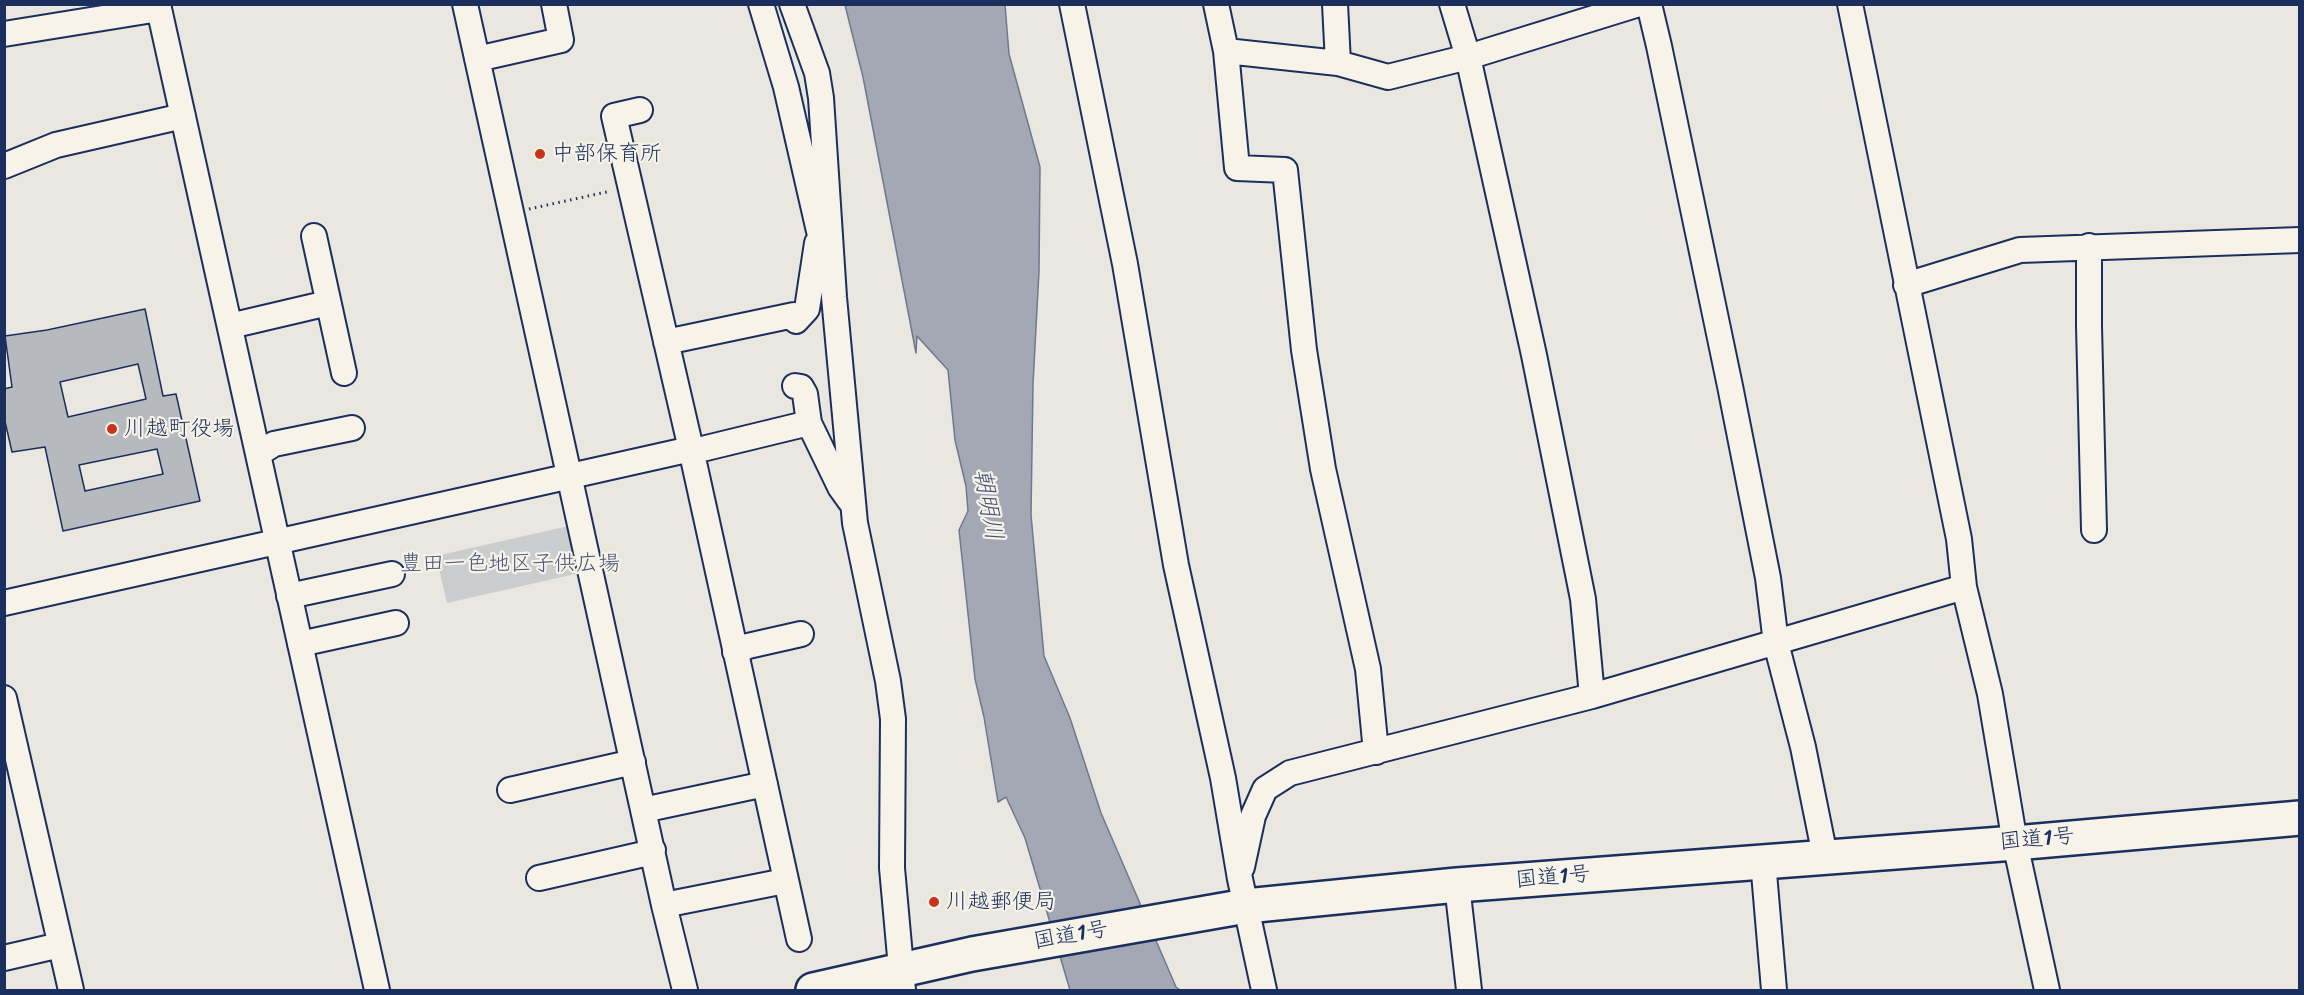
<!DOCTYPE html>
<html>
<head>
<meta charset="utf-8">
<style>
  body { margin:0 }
  #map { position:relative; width:2304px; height:995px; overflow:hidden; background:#eae7e0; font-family:Sriracha,sans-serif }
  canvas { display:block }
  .frame { position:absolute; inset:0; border:6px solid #1b2f5e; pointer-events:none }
</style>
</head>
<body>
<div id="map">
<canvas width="2304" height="995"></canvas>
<div class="frame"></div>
</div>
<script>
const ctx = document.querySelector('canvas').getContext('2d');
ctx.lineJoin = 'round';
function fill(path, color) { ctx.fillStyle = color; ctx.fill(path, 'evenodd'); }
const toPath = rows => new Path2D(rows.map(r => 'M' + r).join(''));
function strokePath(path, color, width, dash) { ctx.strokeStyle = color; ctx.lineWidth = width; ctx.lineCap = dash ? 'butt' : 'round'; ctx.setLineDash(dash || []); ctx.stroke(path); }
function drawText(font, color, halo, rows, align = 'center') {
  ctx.font = font + ' Sriracha,"Klee One",sans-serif'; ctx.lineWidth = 4.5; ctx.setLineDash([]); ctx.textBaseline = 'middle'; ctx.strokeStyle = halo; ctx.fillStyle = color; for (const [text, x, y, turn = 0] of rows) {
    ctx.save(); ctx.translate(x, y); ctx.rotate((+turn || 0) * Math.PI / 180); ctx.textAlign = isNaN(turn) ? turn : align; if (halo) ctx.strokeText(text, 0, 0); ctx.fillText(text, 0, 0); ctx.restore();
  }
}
fill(toPath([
  [573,525,584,572,447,603,436,556]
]), '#cbcccd');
const water = toPath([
  [845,5,1005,5,1009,54,1040,167,1039,271,1033,384,1031,515,1044,656,1070,718,1101,813,1176,987,1180,990,1070,990,1025,838,1006,797,998,802,984,717,975,679,959,530,968,511,966,486,955,440,948,370,917,336,916,353,863,77,845,5]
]);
fill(water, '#a3a8b4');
strokePath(water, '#6d7892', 1.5);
const building = toPath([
  [145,309,163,396,176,394,200,501,63,531,45,447,12,452,4,417,4,389,12,387,5,336,47,330,145,309],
  [138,364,146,399,68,417,60,382,138,364],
  [157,449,163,474,85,491,79,465,157,449]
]);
fill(building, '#b6babf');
strokePath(building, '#1b2f5e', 1.5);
const minor = toPath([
  [158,4,377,990],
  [465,4,664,905,685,990],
  [761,4,786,87,819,231],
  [792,4,817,73,821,98,834,297,855,523,888,681,893,719,892,868,903,990],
  [1072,4,1125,264,1176,565,1223,778,1240,879,1264,990],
  [1216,4,1226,51,1237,168,1285,170,1304,350,1323,469,1368,669,1376,752],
  [1335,4,1338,63],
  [1452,4,1468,57,1534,355,1583,599,1592,696],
  [1649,4,1659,46,1730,386,1768,578,1776,643,1803,747,1825,856],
  [1850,4,1959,539,1964,587,1990,694,2015,843,2047,990],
  [4,34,159,9],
  [1226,51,1338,63,1388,77,1468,57,1639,4],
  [477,59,561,40,554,4],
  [640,110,614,116,691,449,799,939],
  [4,166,56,145,183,116],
  [314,236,344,373],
  [2089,246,2089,326,2094,530],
  [1906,285,2020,250,2300,240],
  [796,321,807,309,817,243,820,239],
  [230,326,328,303],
  [666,342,794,315],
  [795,386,801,387,805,394,809,423,840,487,850,501],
  [258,454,274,444,352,428],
  [289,596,392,574],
  [4,603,691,449,698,450,809,423],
  [300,644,396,623],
  [735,652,748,646,801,634],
  [4,698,71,990],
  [510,790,633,762],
  [643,810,765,784],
  [1763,861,1774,990],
  [1242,867,1253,816,1265,789,1290,773,1592,696,1964,587],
  [539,878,644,854,653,850],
  [1457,885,1469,990],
  [664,905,785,881],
  [4,958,60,945]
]);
const highway = toPath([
  [813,990,972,954,1246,906,1457,885,2015,843,2300,818]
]);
strokePath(minor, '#1b2f5e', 28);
strokePath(highway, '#1b2f5e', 38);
strokePath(toPath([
  [529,209,611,191]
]), '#1b2f5e', 3, [1.5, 4.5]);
strokePath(minor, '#f7f3e8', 24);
strokePath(highway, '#f7f3e8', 33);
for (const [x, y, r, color] of [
  [540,154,6,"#c8321e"],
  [112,429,6,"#c8321e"],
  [934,902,6,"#c8321e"]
]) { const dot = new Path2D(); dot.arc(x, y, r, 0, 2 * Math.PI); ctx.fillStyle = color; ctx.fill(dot); strokePath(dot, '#f7f3e8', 2); }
drawText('22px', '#1b2f5e', '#f7f3e8', [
  ["中部保育所",552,154],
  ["川越町役場",124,429],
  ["川越郵便局",946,902]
], 'left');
drawText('22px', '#47567a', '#f7f3e8', [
  ["豊田一色地区子供広場",510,564]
]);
drawText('22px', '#1b2f5e', '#f7f3e8', [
  ["国道1号",2037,840,-5],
  ["国道1号",1553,878,-5],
  ["国道1号",1071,936,-10]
]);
drawText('italic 24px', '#445378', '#f7f3e8', [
  ["朝明川",987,505,80]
]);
</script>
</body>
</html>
